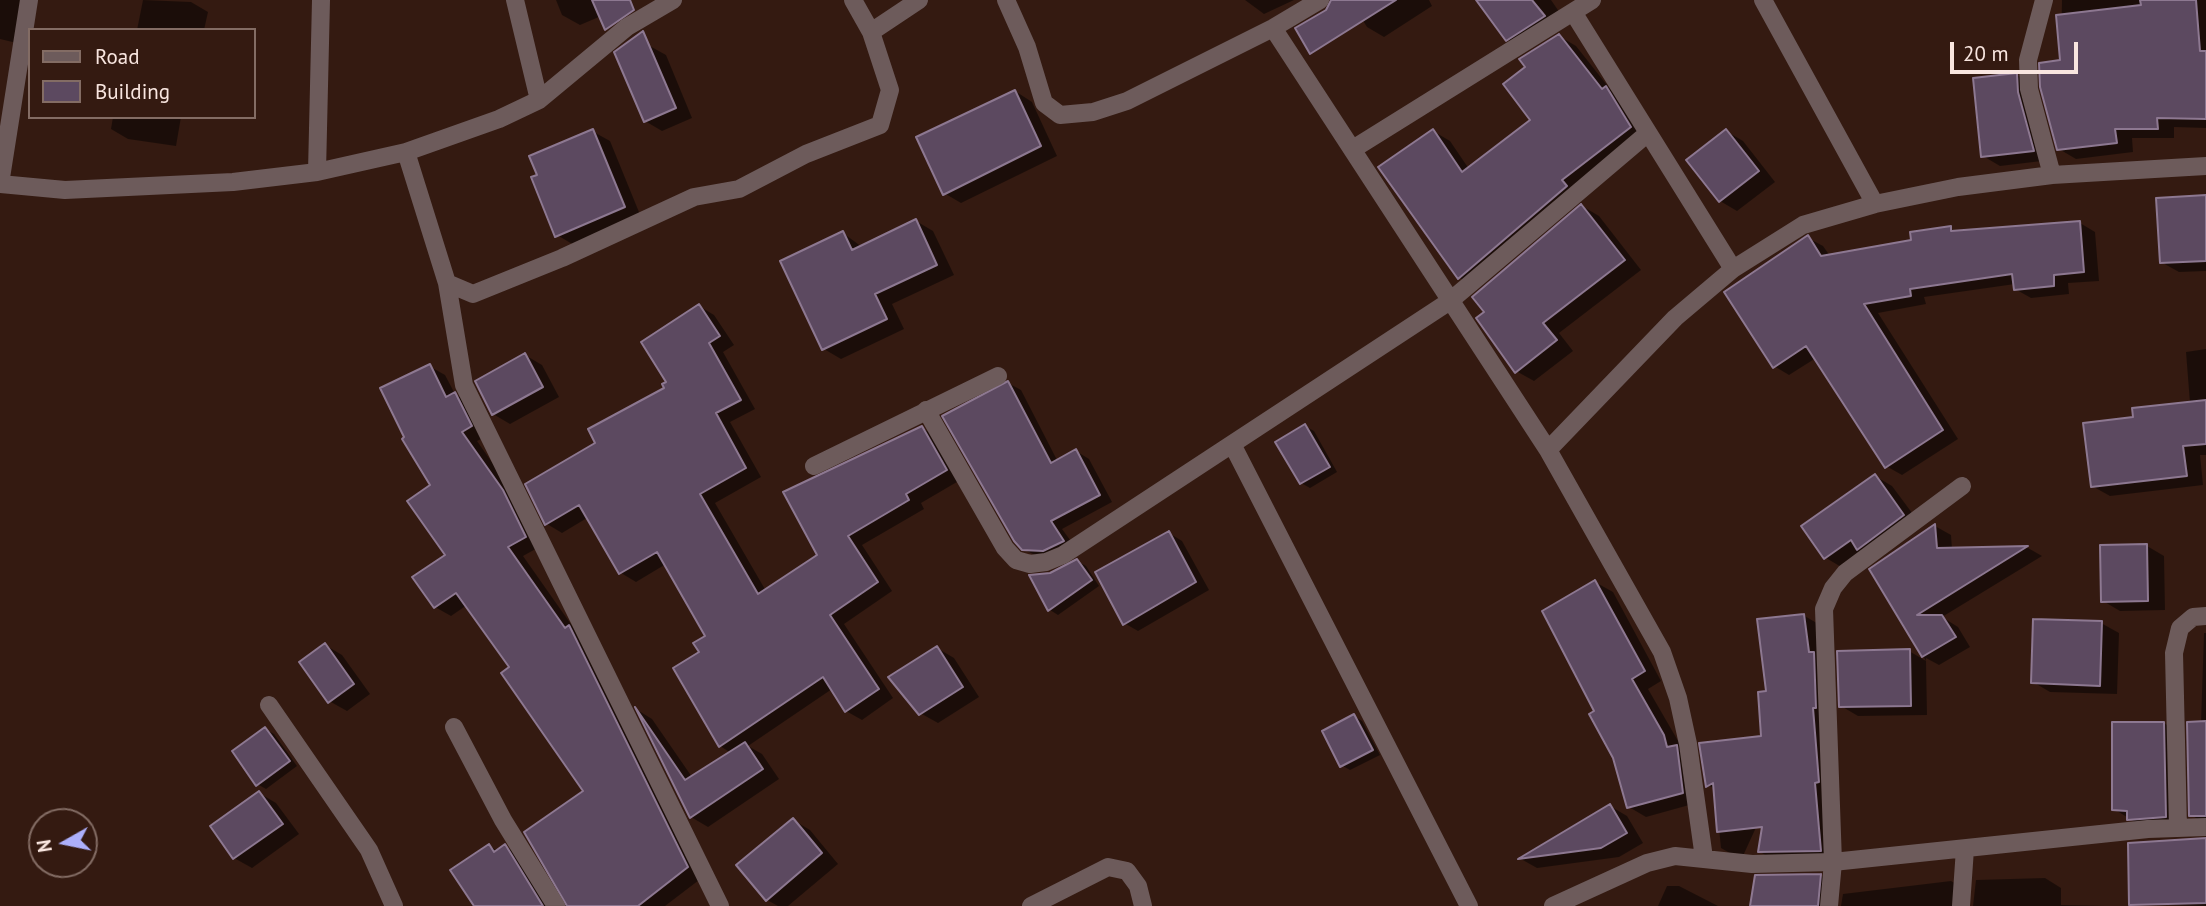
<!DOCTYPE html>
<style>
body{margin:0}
#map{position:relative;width:2206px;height:906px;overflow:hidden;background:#341a11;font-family:"PT Sans",sans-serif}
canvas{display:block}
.legend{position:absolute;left:28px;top:28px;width:228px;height:91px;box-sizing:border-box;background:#341a11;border:2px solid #836c64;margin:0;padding:9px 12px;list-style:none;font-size:21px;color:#f9e6e0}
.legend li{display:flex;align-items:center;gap:14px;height:35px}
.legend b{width:35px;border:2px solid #836c64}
.north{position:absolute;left:28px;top:808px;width:70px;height:70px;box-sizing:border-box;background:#341a11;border:2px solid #836c64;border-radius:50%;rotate:261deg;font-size:19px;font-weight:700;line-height:28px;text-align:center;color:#f9e6e0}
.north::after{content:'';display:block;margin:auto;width:24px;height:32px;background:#acaffb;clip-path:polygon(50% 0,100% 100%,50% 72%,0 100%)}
.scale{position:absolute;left:1950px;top:42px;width:128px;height:32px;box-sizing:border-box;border:4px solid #f9e6e0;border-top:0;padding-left:9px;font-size:21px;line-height:24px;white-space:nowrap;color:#f9e6e0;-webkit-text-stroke:5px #341a11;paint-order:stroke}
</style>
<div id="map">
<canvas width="2206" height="906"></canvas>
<ul class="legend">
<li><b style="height:9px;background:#6d5b5b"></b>Road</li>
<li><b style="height:19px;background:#5c4960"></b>Building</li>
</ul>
<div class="north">N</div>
<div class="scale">20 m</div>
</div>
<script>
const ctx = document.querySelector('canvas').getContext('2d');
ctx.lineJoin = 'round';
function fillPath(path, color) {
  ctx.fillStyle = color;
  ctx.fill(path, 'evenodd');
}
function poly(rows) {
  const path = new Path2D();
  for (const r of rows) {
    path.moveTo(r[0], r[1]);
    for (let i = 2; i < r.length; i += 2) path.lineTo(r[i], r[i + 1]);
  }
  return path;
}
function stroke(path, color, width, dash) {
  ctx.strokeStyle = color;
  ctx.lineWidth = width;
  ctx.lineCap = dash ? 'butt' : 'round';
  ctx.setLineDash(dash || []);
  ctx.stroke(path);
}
fillPath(poly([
 [0,0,37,0,25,45,0,39],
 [143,0,191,2,208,12,204,30,137,30],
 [556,0,617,0,620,8,580,25,562,15],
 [1245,0,1294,0,1264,14],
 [1350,0,1429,0,1432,6,1384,37,1367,27],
 [1478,0,1551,0,1560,13,1524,49,1507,39],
 [2062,0,2206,0,2206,128,2174,127,2174,138,2132,138,2133,152,2076,159,2059,149],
 [1559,36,1576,46,1648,137,1477,288,1460,278,1433,131,1450,141,1469,169,1532,120],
 [648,45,666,55,692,118,662,131,645,121],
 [2017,75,2034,85,2050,160,2000,166,1983,156],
 [1015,91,1032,102,1057,156,961,203,944,193],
 [113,117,181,117,176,146,128,139,111,129],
 [592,131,610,141,641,217,574,245,557,235],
 [1726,131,1743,141,1775,182,1737,211,1720,201],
 [2206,197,2206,271,2179,272,2161,262],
 [1582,206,1599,216,1641,270,1559,333,1573,351,1534,381,1516,371],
 [916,221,933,231,954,275,892,304,904,329,841,359,824,349,843,233,862,247],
 [2080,223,2095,232,2099,281,2068,283,2069,294,2031,298,2015,289,2015,284,1924,297,1926,304,1878,313,1958,439,1902,475,1886,466,1816,358,1789,375,1774,366,1808,238,1823,246,1830,256,1913,241,1950,228,1959,233],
 [699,306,714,315,734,345,723,352,755,409,730,422,761,477,715,503,766,591,819,556,922,428,937,437,962,479,921,503,924,509,862,545,892,591,844,624,893,698,862,720,846,711,832,689,748,746,762,754,779,779,708,827,691,817,639,711,652,719,692,777,731,753,720,746,701,652,708,636,666,564,636,582,621,573,587,518,562,533,547,524,598,444,667,389],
 [2206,349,2206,455,2200,455,2203,485,2110,496,2092,486,2135,419,2190,403,2186,352],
 [525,355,542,365,559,397,510,424,493,414],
 [429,366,445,375,455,394,471,404,487,436,477,441,519,501,541,546,523,556,575,630,703,877,665,906,568,906,586,792,511,668,467,605,451,616,435,607,447,555,432,485],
 [1008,383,1021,390,1058,462,1076,451,1089,459,1112,502,1062,529,1076,548,1037,556,1023,549],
 [1305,426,1314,431,1337,472,1310,488,1301,483],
 [1875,476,1892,486,1921,525,1843,568,1826,558,1804,527],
 [1935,526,1951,535,1952,549,2028,548,2042,556,1942,617,1958,627,1970,647,1939,665,1926,658,1926,661,1871,570],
 [1169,533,1182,541,1209,590,1138,631,1124,623],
 [2102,546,2147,546,2164,556,2165,610,2120,611,2103,601],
 [1077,561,1086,566,1099,586,1058,615,1050,610,1032,577,1051,574],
 [1595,582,1613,592,1661,681,1648,689,1681,746,1700,802,1646,817,1629,807,1615,757,1597,712],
 [1803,615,1820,625,1837,859,1776,861,1760,852,1764,810,1742,858,1735,853,1735,856,1721,848,1715,789,1708,785,1762,737,1768,693],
 [2101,623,2119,633,2117,694,2050,692,2033,682],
 [2204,633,2206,633,2206,824,2191,815,2201,723],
 [325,645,342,655,370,694,347,711,329,701],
 [937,648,954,658,979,697,938,723,920,713],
 [1909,651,1926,661,1927,715,1858,716,1841,706],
 [1354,716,1362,721,1380,755,1350,770,1341,765],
 [2164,723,2181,734,2183,826,2146,829,2114,809],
 [265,729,274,734,297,766,266,789,257,784],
 [259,793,276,803,299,834,252,868,234,858],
 [1610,806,1627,816,1643,843,1619,857,1537,868,1521,859],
 [793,820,810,830,838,864,788,906,778,906,767,900],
 [2206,840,2206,906,2131,904],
 [489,846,498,851,505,846,521,856,552,906,476,906],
 [1820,875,1836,885,1835,906,1752,906],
 [2045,878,2061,888,2061,905,2105,906,1973,906,1976,880],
 [1951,881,1967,890,1967,906,1841,906,1843,894],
 [1667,886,1679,886,1718,906,1658,906]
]), '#0007');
const building = poly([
 [592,0,630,0,634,10,605,30,592,0],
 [1331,0,1396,0,1310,54,1295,28,1326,10,1331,0],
 [1476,0,1532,0,1545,16,1506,41,1476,0],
 [2140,0,2196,0,2200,51,2206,51,2206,119,2157,118,2158,129,2115,129,2117,143,2057,150,2040,87,2039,63,2060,60,2056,15,2141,5,2140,0],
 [643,31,676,108,644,122,614,52,643,31],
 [1559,34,1602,89,1606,86,1631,127,1562,180,1567,186,1458,279,1378,167,1433,129,1462,172,1530,120,1503,84,1525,67,1519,59,1559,34],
 [2017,73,2018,92,2034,151,1981,157,1973,78,2017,73],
 [1015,90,1041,146,943,195,916,137,1015,90],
 [593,129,625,207,555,237,531,177,537,175,529,156,593,129],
 [1726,129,1759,171,1719,202,1686,160,1726,129],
 [2206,195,2206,261,2160,263,2156,198,2206,195],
 [1581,204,1625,260,1543,323,1557,340,1515,373,1476,318,1484,312,1472,297,1581,204],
 [916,219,937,265,875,294,887,319,822,350,780,261,843,231,852,250,916,219],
 [2080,221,2084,272,2054,275,2054,286,2014,290,2012,274,1910,289,1911,296,1864,304,1943,430,1885,468,1806,346,1773,368,1724,292,1808,235,1821,256,1911,240,1910,232,1951,226,1951,231,2080,221],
 [699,304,720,336,709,343,741,400,716,413,746,468,700,494,758,594,817,555,783,492,922,426,947,470,906,494,909,500,848,536,878,582,830,615,879,689,845,712,823,677,719,747,673,668,699,652,693,643,705,636,657,552,619,574,579,505,545,525,525,484,595,443,588,429,664,388,662,384,666,382,641,342,699,304],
 [525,353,543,387,492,415,475,381,525,353],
 [430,364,446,397,455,392,472,426,462,432,503,490,526,537,508,547,565,628,569,625,688,867,638,906,567,906,524,832,583,791,501,673,509,667,456,593,434,608,412,577,445,555,407,501,430,485,402,439,404,437,380,388,430,364],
 [1008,381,1051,463,1076,449,1100,495,1051,521,1064,541,1043,551,1022,550,1014,541,942,416,1008,381],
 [2206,400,2206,444,2183,446,2187,476,2091,487,2083,423,2133,417,2132,408,2206,400],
 [1305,424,1330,467,1300,484,1275,442,1305,424],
 [1875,474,1904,515,1857,550,1851,540,1824,559,1801,526,1875,474],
 [1935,524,1937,548,2028,546,1917,615,1942,615,1956,637,1922,657,1869,569,1935,524],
 [1169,531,1196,582,1123,625,1095,572,1169,531],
 [2147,544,2148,601,2101,602,2100,545,2147,544],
 [1077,559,1092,580,1048,611,1029,575,1050,573,1077,559],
 [1595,580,1645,671,1632,679,1664,735,1667,747,1677,745,1683,793,1627,808,1613,758,1589,714,1594,711,1542,611,1595,580],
 [1804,614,1809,652,1814,652,1816,708,1813,708,1819,782,1815,783,1821,851,1758,852,1762,827,1717,832,1713,783,1706,787,1699,743,1761,736,1758,692,1766,691,1757,619,1804,614],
 [2033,619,2102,621,2100,686,2031,683,2033,619],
 [325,643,354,684,328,703,299,662,325,643],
 [937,646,963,687,919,715,888,677,937,646],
 [1910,649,1911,706,1839,707,1837,651,1910,649],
 [635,707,685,780,745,742,763,769,690,818,635,707],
 [1354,714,1373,750,1340,767,1322,731,1354,714],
 [2206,721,2206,816,2189,816,2187,722,2206,721],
 [2112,722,2164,722,2166,817,2127,820,2127,811,2112,810,2112,722],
 [265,727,290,761,256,786,232,751,265,727],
 [259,791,283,824,233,859,210,826,259,791],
 [1610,804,1627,833,1601,848,1518,859,1610,804],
 [793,818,822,853,766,901,736,865,793,818],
 [2206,838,2206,903,2129,905,2128,843,2206,838],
 [489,844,494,852,505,844,543,906,474,906,450,870,489,844],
 [1821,874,1818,906,1750,906,1755,875,1821,874]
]);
fillPath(building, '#5c4960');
stroke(building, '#8d7891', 2);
stroke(poly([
 [29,0,0,184,65,190,233,182,317,172,406,152,499,119,539,100,627,27,673,0],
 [515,0,539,100],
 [853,0,871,32,919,0],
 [1006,0,1027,47,1044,103,1060,115,1093,112,1127,101,1273,28,1320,0],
 [1763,0,1875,204],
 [2044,0,2028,60,2029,89,2052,175],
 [1573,12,1733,269],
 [1273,28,1548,450,1662,652,1678,698,1688,744,1704,858],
 [1353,149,1592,0],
 [406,152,447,283,473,294,562,258,694,197,739,189,806,154,880,125,890,90,871,32],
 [317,172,321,0],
 [447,283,464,385,720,906],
 [926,410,1005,548,1016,560,1030,564,1046,562,1063,555,1450,301,1648,133],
 [1232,444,1469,906],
 [1548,450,1675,318,1733,269,1803,225,1875,204,1958,187,2052,175,2206,166],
 [814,466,998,376],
 [269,705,369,850,394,906],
 [454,727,503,820,556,906],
 [2178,828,2174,653,2180,628,2193,617,2206,616],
 [1031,906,1108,867,1127,871,1138,886,1143,906],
 [1553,906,1647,863,1675,856,1752,864,1833,862,2148,829,2206,827],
 [1829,906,1833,862,1824,609,1833,588,1845,573,1962,486],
 [1961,906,1965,849]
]), '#6d5b5b', 18);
</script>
